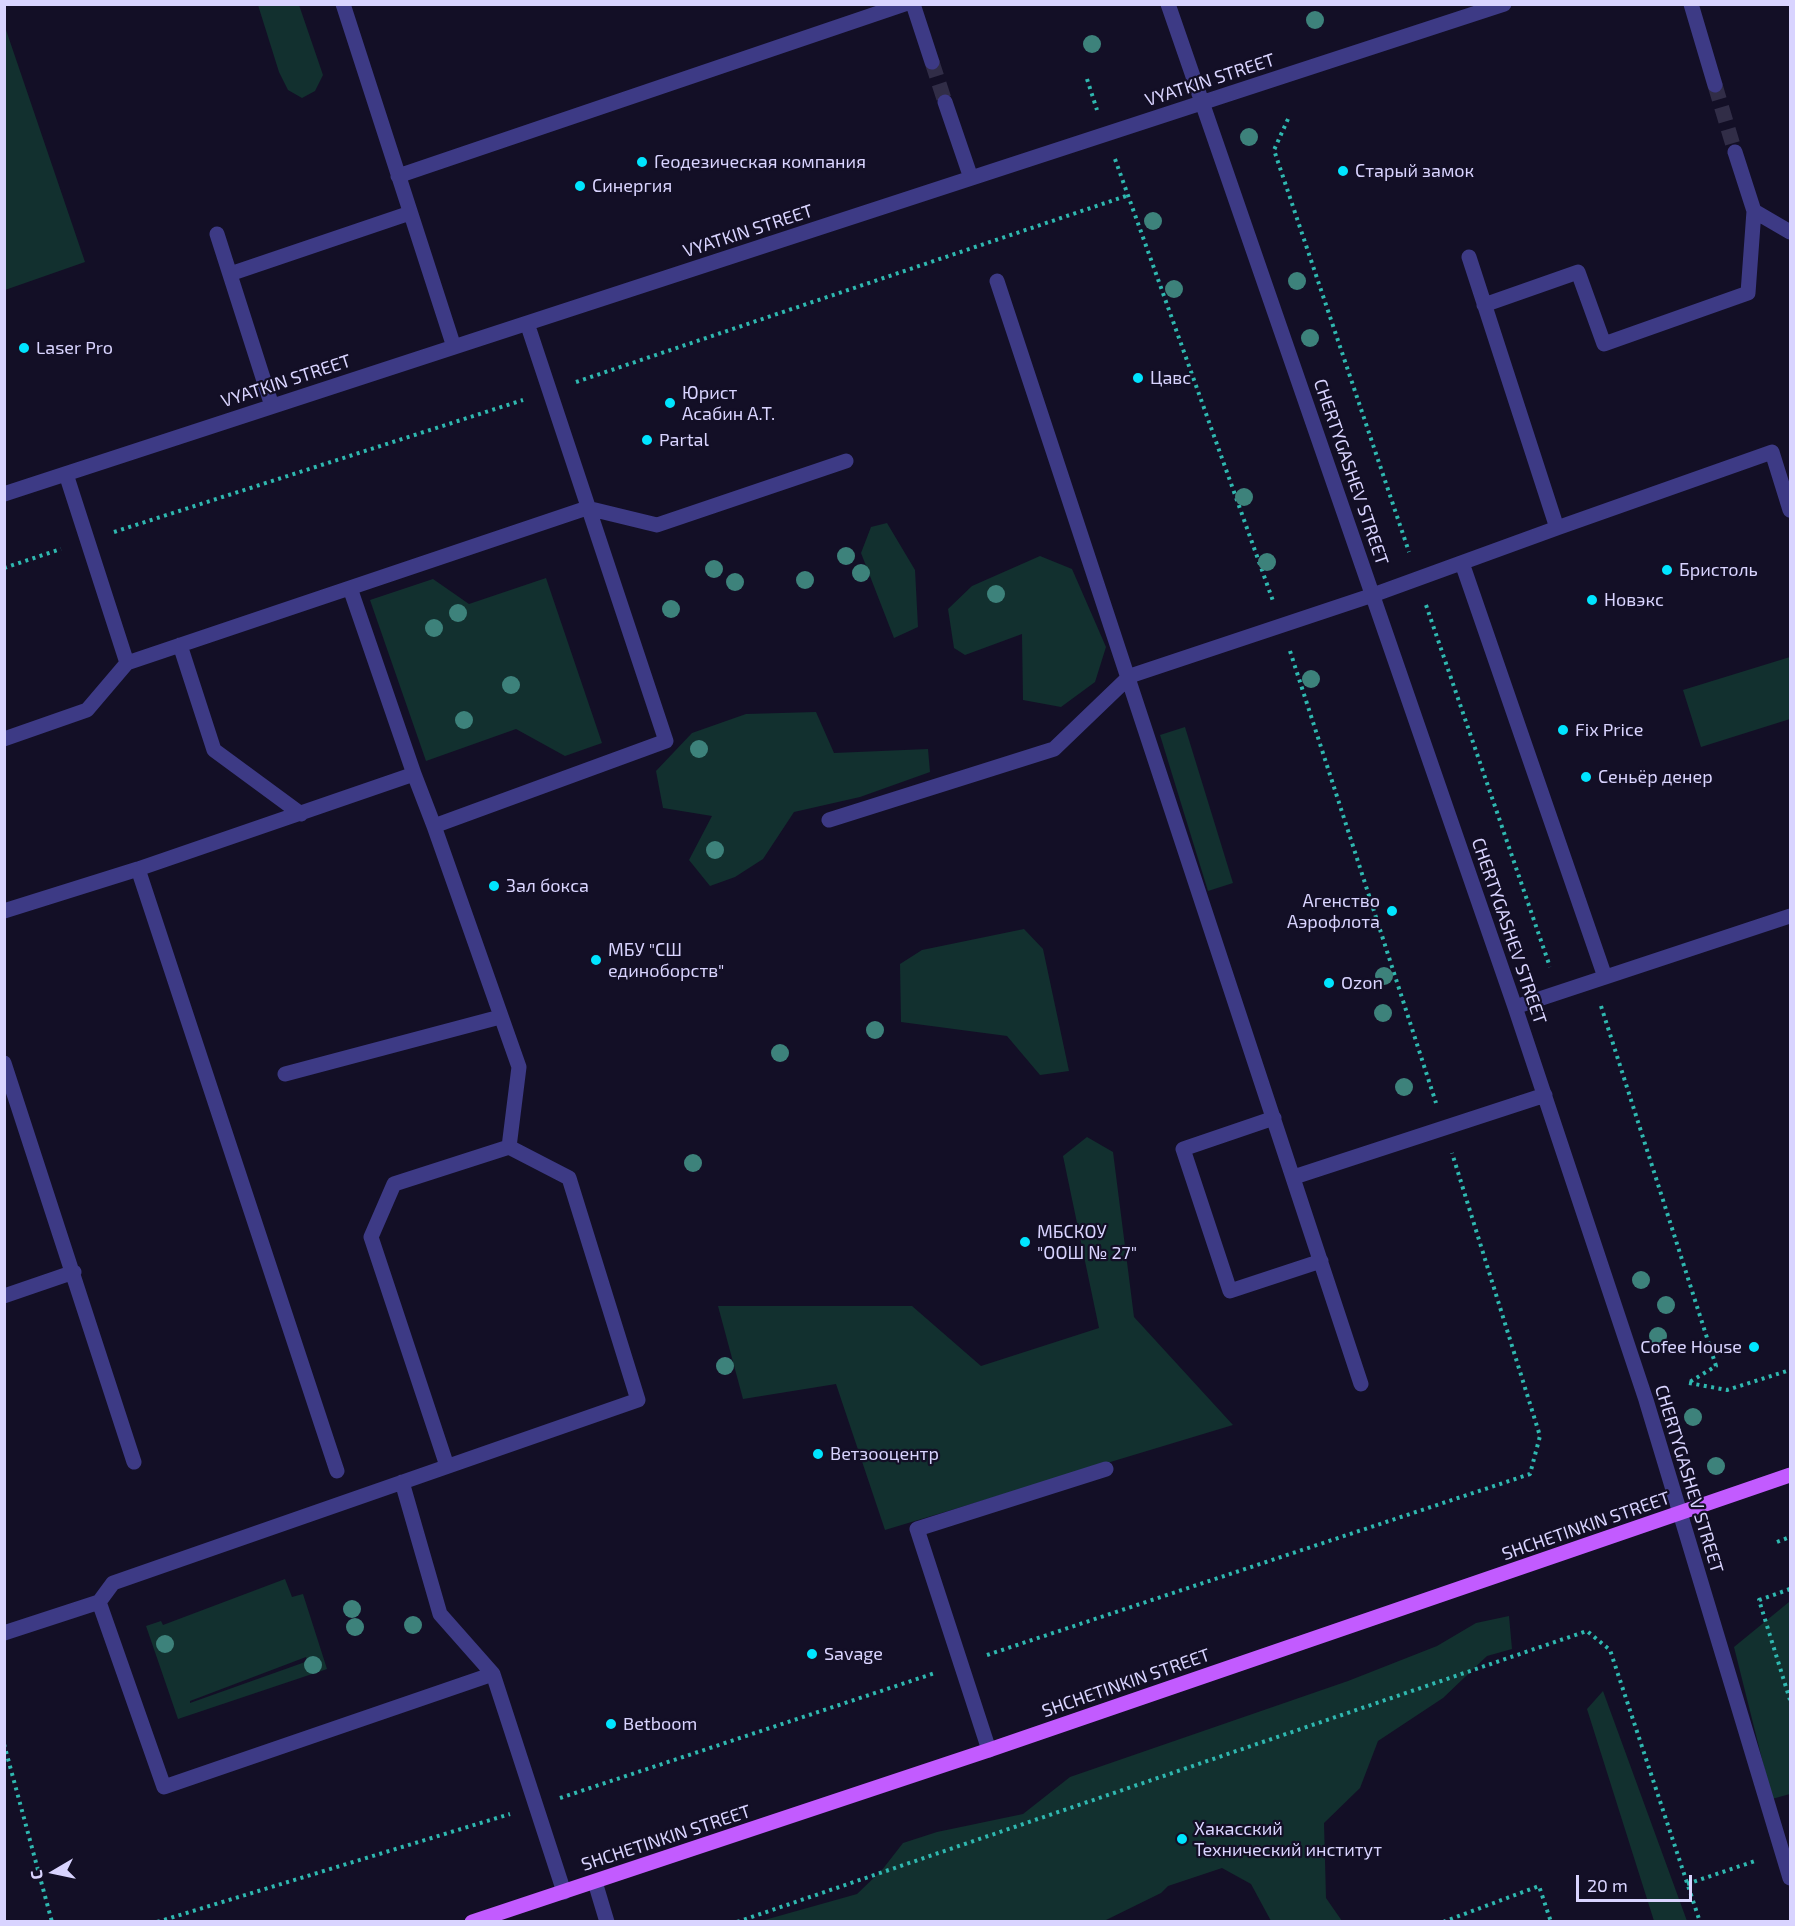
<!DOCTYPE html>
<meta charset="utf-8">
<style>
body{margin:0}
#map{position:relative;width:1795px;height:1926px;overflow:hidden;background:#130f26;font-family:"Exo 2",sans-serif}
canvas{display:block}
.frame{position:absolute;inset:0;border:6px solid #d9d4ff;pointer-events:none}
.north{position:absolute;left:24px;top:1842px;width:60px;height:60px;-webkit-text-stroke:4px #130f26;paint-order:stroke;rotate:261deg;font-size:16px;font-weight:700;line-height:24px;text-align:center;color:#d9d4ff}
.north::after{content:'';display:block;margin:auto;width:21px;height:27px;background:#d9d4ff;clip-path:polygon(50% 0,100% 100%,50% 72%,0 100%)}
.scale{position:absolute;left:1576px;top:1875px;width:116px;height:27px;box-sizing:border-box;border:3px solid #d9d4ff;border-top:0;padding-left:8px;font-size:18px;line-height:21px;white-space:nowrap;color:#d9d4ff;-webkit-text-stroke:4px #130f26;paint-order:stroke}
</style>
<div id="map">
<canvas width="1795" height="1926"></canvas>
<div class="frame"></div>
<div class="north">С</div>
<div class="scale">20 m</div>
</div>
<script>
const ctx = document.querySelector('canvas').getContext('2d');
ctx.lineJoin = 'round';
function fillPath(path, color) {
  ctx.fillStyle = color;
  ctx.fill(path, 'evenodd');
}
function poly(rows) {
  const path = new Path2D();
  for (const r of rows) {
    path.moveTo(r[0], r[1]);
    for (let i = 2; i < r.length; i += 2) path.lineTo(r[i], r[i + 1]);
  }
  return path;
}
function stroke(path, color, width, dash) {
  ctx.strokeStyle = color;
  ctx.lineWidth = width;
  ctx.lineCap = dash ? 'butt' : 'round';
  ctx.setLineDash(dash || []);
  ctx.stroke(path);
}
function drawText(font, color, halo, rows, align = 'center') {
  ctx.font = font + ' "Exo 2",sans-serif';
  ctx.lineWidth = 4.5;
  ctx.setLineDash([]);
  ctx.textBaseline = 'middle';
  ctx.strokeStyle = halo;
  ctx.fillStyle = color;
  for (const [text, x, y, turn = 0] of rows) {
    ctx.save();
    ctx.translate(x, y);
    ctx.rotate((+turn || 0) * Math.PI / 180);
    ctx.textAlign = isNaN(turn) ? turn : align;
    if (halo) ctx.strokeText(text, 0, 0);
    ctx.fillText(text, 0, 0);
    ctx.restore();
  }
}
fillPath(poly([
 [258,5,299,5,323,75,315,91,302,98,288,90,279,72],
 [4,24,85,262,5,290,4,290],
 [887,523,915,570,918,627,894,638,861,553,871,527],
 [1040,556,1072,569,1106,647,1095,682,1061,707,1023,700,1022,634,965,655,954,648,948,609,972,586],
 [546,578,602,743,565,756,516,729,426,761,370,600,433,579,469,604],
 [1790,657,1790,719,1701,747,1683,690],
 [816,712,834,753,928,749,930,772,860,797,794,812,763,859,735,877,710,886,689,860,712,816,663,808,656,771,692,733,746,714],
 [1185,727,1233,883,1208,891,1160,735],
 [1024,929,1043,949,1069,1071,1040,1075,1007,1036,901,1022,900,964,922,950],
 [1087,1137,1113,1152,1134,1317,1233,1425,885,1530,836,1384,743,1399,718,1306,912,1306,981,1366,1099,1328,1063,1156],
 [285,1579,292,1597,303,1594,327,1669,178,1719,146,1626,161,1621,163,1625],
 [306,1657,308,1661,190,1703,190,1701],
 [1790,1597,1790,1794,1772,1799,1734,1647,1789,1602],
 [1509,1616,1512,1649,1487,1656,1443,1698,1378,1741,1360,1788,1324,1823,1326,1898,1342,1921,1271,1921,1251,1884,1222,1868,1168,1886,1161,1893,1104,1921,761,1921,857,1894,882,1870,903,1843,937,1832,1023,1814,1070,1777,1348,1681,1437,1646,1476,1623],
 [1603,1691,1687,1921,1654,1921,1587,1709]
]), '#12302f');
stroke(poly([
 [932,62,945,102],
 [1715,85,1735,152]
]), '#312d47', 15, [15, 8]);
stroke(poly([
 [1087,79,1097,110],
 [1288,119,1274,150,1409,552],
 [1115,159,1273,601],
 [576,382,1129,195],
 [114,532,523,400],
 [4,568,61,549],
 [1426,605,1550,967],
 [1290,651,1436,1103],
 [1601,1006,1716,1366,1688,1383],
 [1689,1383,1727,1390,1790,1370],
 [1777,1542,1790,1537],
 [1790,1589,1759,1600,1790,1700],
 [987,1655,1530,1474,1540,1436,1452,1153],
 [4,1744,52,1922],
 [560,1798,935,1673],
 [1687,1884,1758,1860],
 [157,1922,510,1814],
 [737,1922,1587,1631,1610,1650,1700,1922],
 [1443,1922,1539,1886,1551,1922]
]), '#2fb8b0', 4, [3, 4.5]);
stroke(poly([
 [343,4,454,347],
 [913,4,932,62],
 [1168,4,1515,1007,1646,1400,1790,1878],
 [1691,4,1715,85],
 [945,102,971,178],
 [398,176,905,4],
 [1754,211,1790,232],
 [217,234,272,406],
 [230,274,410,213],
 [997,281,1361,1384],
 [1484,305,1578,272,1604,344,1748,293,1754,211,1735,152],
 [4,494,1504,4],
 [1557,528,1772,452,1790,510],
 [1462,563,1605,977],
 [350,588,414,774],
 [180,645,214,750,301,814],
 [127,663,587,508,657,525,846,461],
 [4,739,87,710,127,663,66,474],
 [829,820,1054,749,1130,676,1373,595,1557,528,1469,257],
 [434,826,519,1067,509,1147],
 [138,869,337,1471],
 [4,911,138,869,414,774,434,826,666,741,527,323],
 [1515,1007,1790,916],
 [4,1063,134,1462],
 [285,1074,500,1017],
 [1274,1118,1183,1149,1230,1291,1321,1261],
 [1294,1177,1545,1095],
 [4,1296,74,1272],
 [402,1482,440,1614,493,1674],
 [99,1602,113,1583,638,1400,569,1178,509,1147,394,1184,371,1237,447,1466],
 [4,1633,99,1602,164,1787,493,1674,564,1892],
 [989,1750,917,1529,1106,1469],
 [595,1882,607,1922]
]), '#3d3a85', 15);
stroke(poly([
 [472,1922,989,1750,1790,1475]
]), '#c25bff', 15);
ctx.fillStyle = '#3d827b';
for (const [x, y] of [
 [1315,20],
 [1092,44],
 [1249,137],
 [1153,221],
 [1297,281],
 [1174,289],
 [1310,338],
 [1244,497],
 [846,556],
 [1267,562],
 [714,569],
 [861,573],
 [805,580],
 [735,582],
 [996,594],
 [671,609],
 [458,613],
 [434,628],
 [1311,679],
 [511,685],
 [464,720],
 [699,749],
 [715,850],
 [1384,976],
 [1383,1013],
 [875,1030],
 [780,1053],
 [1404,1087],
 [693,1163],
 [1641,1280],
 [1666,1305],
 [1658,1336],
 [725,1366],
 [1693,1417],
 [1716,1466],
 [352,1609],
 [413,1625],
 [355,1627],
 [165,1644],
 [313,1665]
]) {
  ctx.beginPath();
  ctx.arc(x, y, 9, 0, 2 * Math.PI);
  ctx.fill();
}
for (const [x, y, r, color] of [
 [642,162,6,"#00e5ff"],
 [1343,171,6,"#00e5ff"],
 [580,186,6,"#00e5ff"],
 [24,348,6,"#00e5ff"],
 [1138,378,6,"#00e5ff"],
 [670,403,6,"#00e5ff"],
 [647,440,6,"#00e5ff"],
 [1667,570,6,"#00e5ff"],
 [1592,600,6,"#00e5ff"],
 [1563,730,6,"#00e5ff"],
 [1586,777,6,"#00e5ff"],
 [494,886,6,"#00e5ff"],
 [1392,911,6,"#00e5ff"],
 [596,960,6,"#00e5ff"],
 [1329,983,6,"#00e5ff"],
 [1025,1242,6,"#00e5ff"],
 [1754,1347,6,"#00e5ff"],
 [818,1454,6,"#00e5ff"],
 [812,1654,6,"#00e5ff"],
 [611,1724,6,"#00e5ff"],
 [1182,1839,6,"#00e5ff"]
]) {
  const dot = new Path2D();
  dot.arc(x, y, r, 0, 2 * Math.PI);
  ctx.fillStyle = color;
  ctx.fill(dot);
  stroke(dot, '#130f26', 2);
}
drawText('18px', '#d9d4ff', '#130f26', [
 ["VYATKIN STREET",1210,80,-18],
 ["VYATKIN STREET",748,231,-18],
 ["VYATKIN STREET",286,381,-18],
 ["CHERTYGASHEV STREET",1351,472,71],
 ["CHERTYGASHEV STREET",1509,931,71],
 ["CHERTYGASHEV STREET",1689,1479,73],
 ["SHCHETINKIN STREET",1586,1526,-19],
 ["SHCHETINKIN STREET",1126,1683,-19],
 ["SHCHETINKIN STREET",666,1838,-18]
]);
drawText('18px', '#d9d4ff', '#130f26', [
 ["Геодезическая компания",654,162],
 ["Старый замок",1355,171],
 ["Синергия",592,186],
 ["Laser Pro",36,348],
 ["Цавс",1150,378],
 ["Юрист",682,393],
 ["Асабин А.Т.",682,414],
 ["Partal",659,440],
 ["Бристоль",1679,570],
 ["Новэкс",1604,600],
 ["Fix Price",1575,730],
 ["Сеньёр денер",1598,777],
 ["Зал бокса",506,886],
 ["Агенство",1380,901,"right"],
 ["Аэрофлота",1380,922,"right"],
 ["МБУ \"СШ",608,950],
 ["единоборств\"",608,971],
 ["Ozon",1341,983],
 ["МБСКОУ",1037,1232],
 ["\"ООШ № 27\"",1037,1253],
 ["Cofee House",1742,1347,"right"],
 ["Ветзооцентр",830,1454],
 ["Savage",824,1654],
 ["Betboom",623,1724],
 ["Хакасский",1194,1829],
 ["Технический институт",1194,1850]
], 'left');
</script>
